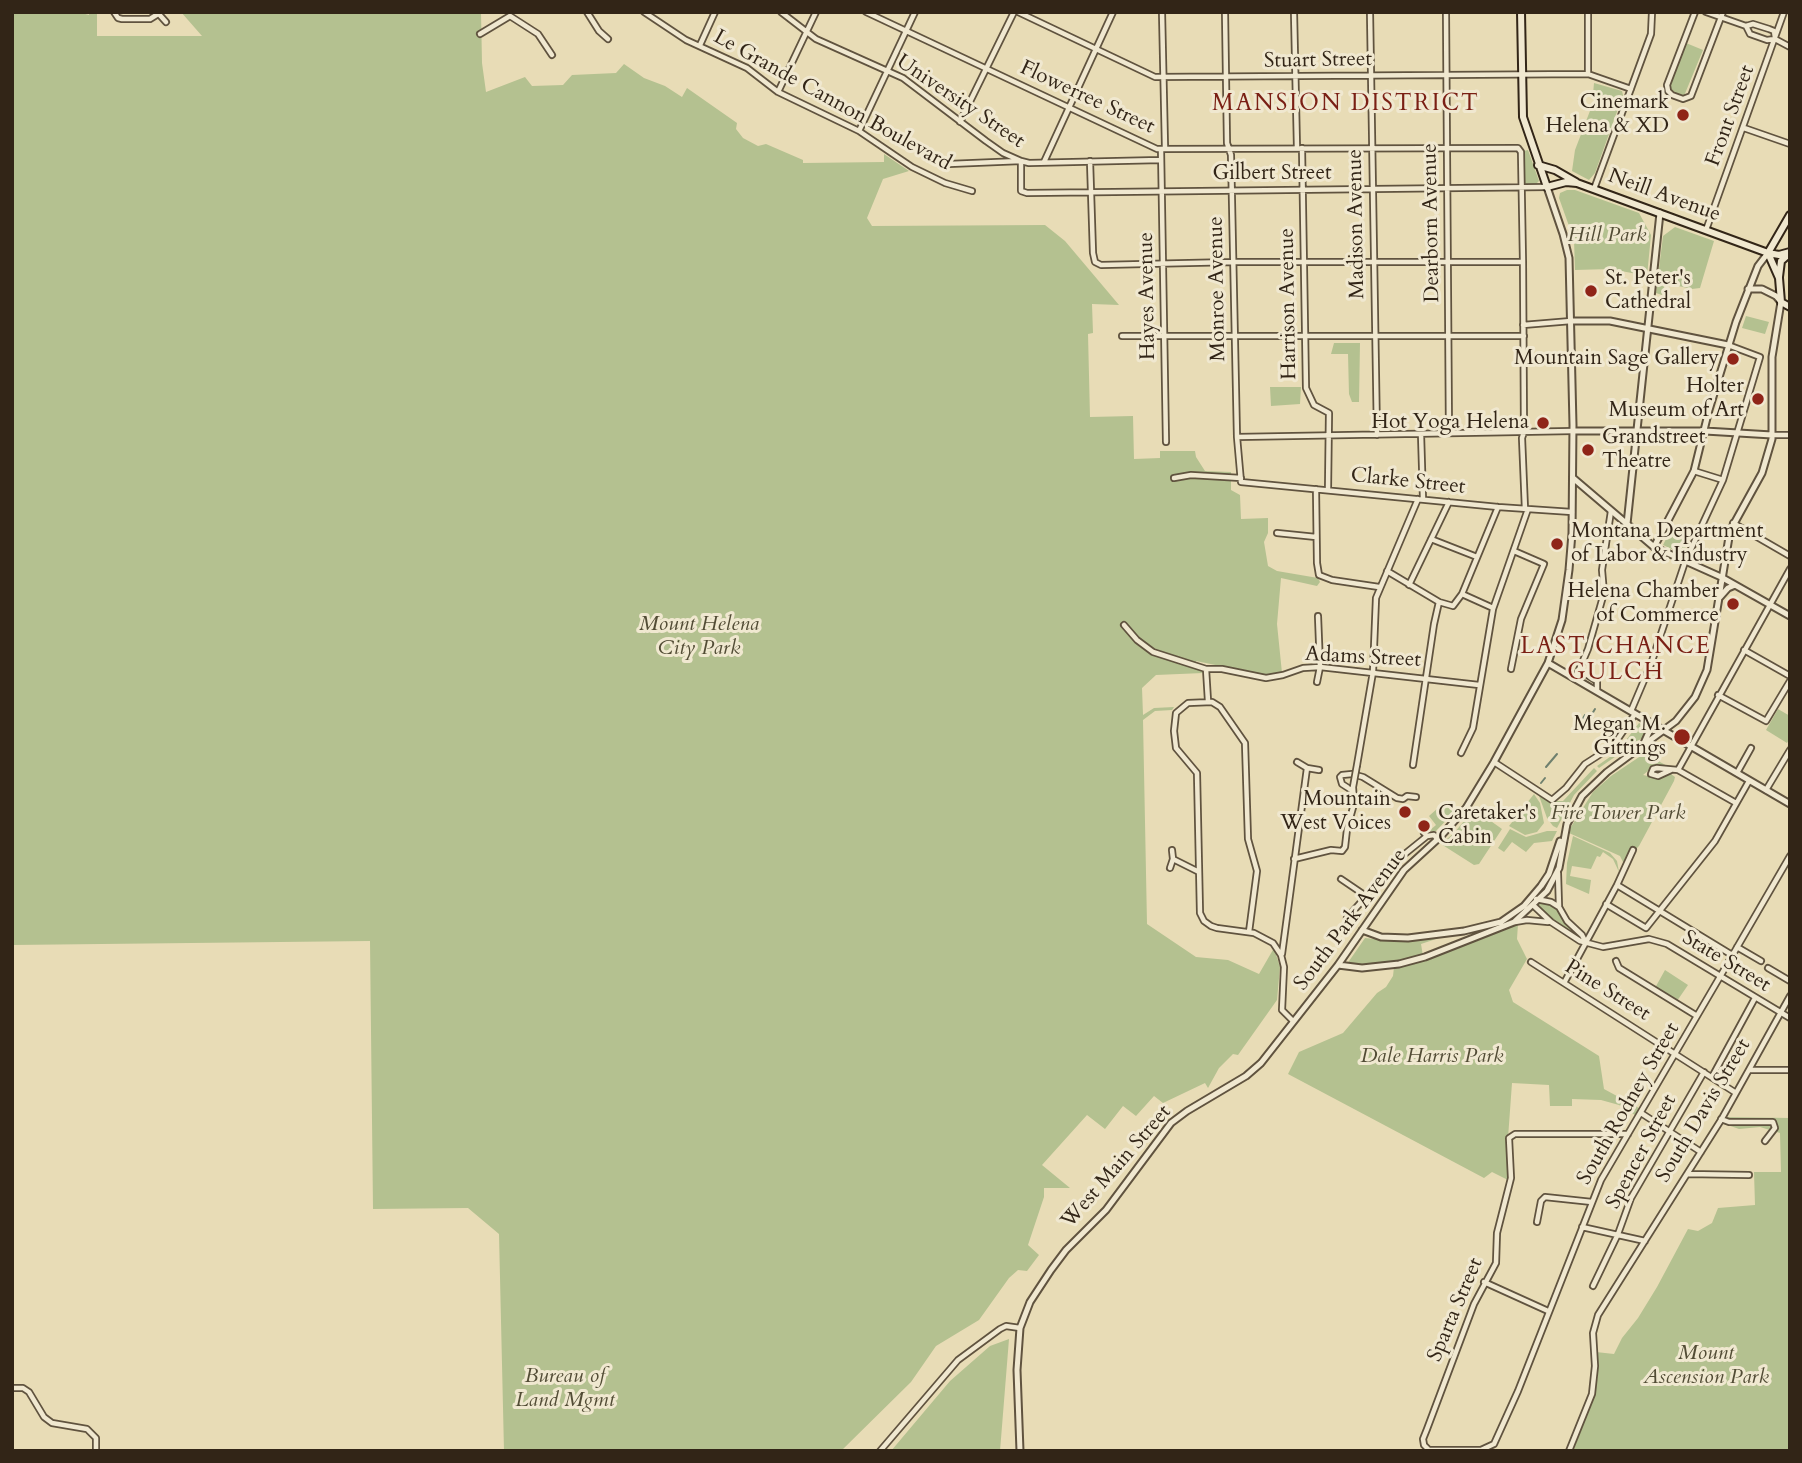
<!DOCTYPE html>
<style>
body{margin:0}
#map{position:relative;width:1802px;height:1463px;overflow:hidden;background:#e8dcb6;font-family:Cardo,serif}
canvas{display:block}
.frame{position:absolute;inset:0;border:14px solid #322517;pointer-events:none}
</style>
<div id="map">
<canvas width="1802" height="1463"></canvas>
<div class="frame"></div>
</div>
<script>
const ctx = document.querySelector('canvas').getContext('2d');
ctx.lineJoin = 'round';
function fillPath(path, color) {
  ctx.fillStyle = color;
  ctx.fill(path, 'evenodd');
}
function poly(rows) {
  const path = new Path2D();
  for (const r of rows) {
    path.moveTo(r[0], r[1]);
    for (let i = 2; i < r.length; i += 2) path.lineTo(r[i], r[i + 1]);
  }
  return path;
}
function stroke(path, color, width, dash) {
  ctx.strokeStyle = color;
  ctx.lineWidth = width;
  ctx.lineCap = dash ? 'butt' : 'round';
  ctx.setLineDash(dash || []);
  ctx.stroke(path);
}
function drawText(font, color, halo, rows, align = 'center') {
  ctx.font = font + ' Cardo,serif';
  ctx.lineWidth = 6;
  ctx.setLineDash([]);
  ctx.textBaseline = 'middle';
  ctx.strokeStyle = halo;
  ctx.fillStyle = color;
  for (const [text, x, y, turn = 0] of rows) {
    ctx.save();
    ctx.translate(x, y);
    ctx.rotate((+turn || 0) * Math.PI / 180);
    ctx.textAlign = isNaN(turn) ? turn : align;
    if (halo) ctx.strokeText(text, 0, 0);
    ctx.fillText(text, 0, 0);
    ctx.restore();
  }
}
fillPath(poly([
 [12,12,78,12,89,15,89,12,97,12,97,36,202,36,181,12,481,12,482,63,486,92,525,77,532,86,563,85,572,75,616,73,624,64,644,78,665,86,682,97,687,88,737,123,736,129,743,138,758,146,766,144,803,160,803,163,884,162,884,154,909,171,883,179,867,218,872,226,1045,225,1065,241,1119,305,1092,304,1093,333,1088,334,1090,417,1133,416,1134,459,1160,458,1160,451,1195,451,1196,457,1205,471,1231,472,1231,490,1240,495,1241,519,1268,518,1268,533,1264,542,1268,566,1277,571,1318,578,1320,582,1317,586,1281,578,1277,624,1282,673,1269,676,1196,661,1196,665,1203,673,1156,675,1142,688,1143,715,1154,708,1174,707,1172,710,1155,711,1143,720,1147,924,1196,957,1228,960,1259,974,1274,948,1280,967,1277,1000,1238,1055,1233,1054,1219,1068,1208,1088,1205,1083,1163,1103,1154,1096,1136,1116,1123,1106,1105,1129,1087,1115,1042,1165,1070,1188,1044,1188,1044,1197,1028,1245,1039,1255,1027,1271,1018,1270,1009,1278,979,1320,936,1346,911,1382,841,1451,504,1451,499,1234,468,1208,373,1209,370,941,12,945],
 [1686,43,1703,50,1684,96,1673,93,1670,86],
 [1594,83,1622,91,1623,95,1595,173,1589,180,1572,171,1575,150,1593,103,1599,103,1599,99,1593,94],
 [1528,150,1539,181,1535,185,1525,185,1524,151],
 [1567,190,1575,190,1639,213,1651,235,1647,276,1611,269,1575,270,1574,240,1559,198,1560,193],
 [1675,227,1714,241,1700,288,1692,289,1665,283,1662,295,1656,293,1663,236],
 [1746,316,1769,322,1765,334,1742,328],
 [1334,343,1360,343,1359,402,1352,402,1349,394,1348,354,1331,354],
 [1270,387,1301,387,1300,404,1271,406],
 [1670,531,1689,540,1682,554,1663,545],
 [1778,709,1790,716,1790,738,1787,743,1766,730],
 [1639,723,1645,726,1647,733,1645,736,1599,768,1597,766,1617,752],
 [1651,749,1660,762,1671,768,1655,765,1643,775,1657,778,1671,774,1675,777,1674,781,1639,846,1636,849,1632,847,1624,864,1620,856,1569,833,1569,830,1593,792,1611,776],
 [1594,768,1597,771,1574,795,1557,828,1553,826,1547,818,1538,793,1550,801,1563,801],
 [1534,794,1540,803,1544,823,1537,832,1525,835,1509,826],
 [1448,806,1456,810,1436,831,1429,831,1436,825,1429,816,1438,808],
 [1474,809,1502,829,1479,864,1474,865,1441,844,1454,833],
 [1510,829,1526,837,1547,831,1557,831,1552,841,1534,843,1526,852,1512,842,1504,852,1498,848],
 [1573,836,1610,853,1617,861,1619,872,1613,859,1603,852,1600,857,1597,856,1591,869,1572,866,1570,876,1591,880,1589,894,1566,884,1567,863],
 [1541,902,1555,907,1570,929,1581,938,1541,913,1537,906],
 [1518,924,1517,939,1527,959,1509,990,1513,1002,1599,1056,1604,1089,1639,1108,1635,1115,1619,1105,1601,1100,1572,1099,1572,1106,1550,1106,1549,1085,1512,1083,1508,1138,1508,1180,1492,1172,1484,1178,1288,1074,1299,1052,1343,1033,1377,993,1386,987,1393,976,1394,967,1427,959,1460,944],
 [1365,938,1395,941,1439,938,1421,944,1423,956,1415,958,1379,966,1352,966,1347,964],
 [1665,970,1688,985,1677,1001,1655,988],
 [1727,1117,1790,1118,1790,1451,1573,1451,1594,1397,1598,1375,1596,1352,1614,1354,1622,1338,1638,1318,1657,1287,1688,1229,1698,1231,1712,1223,1718,1208,1755,1205,1754,1172,1781,1172,1780,1133,1760,1127,1739,1129,1722,1123],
 [1009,1339,1000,1451,891,1451,950,1381,990,1346]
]), '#b4c190');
stroke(poly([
 [1589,719,1595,709],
 [1579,725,1585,715],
 [1546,767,1557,754],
 [1541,783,1545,778]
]), '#6f806e', 2);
const minor = poly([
 [114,12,118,18,122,19,150,19,158,14],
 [157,12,166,22],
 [587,12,599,31,608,39],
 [644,12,686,40,747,68,778,92,859,131,912,167,945,183,972,191],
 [781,12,816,39,903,78,986,141,1003,153,1021,161,1021,191,1027,193,1547,187],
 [866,12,1157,149,1518,148,1521,152,1523,262,1524,432,1522,438,1525,509],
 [1018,12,1155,77,1588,74,1631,89],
 [1162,12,1165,147],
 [1225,12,1227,143,1231,155,1237,437,1241,482,1498,507,1572,512],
 [1294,12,1297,148],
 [1370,12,1377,435],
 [1446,12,1449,433],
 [1588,12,1588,74],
 [1695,12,1667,85,1668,91,1672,95,1683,99,1691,96,1723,12],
 [1706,12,1746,26,1753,24,1769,29,1774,31,1775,38],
 [1746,26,1750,34,1767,40,1775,39,1790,47],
 [480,34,510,16,538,34,552,55],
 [700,45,715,12],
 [778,92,816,12],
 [960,122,1014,12],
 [1744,128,1790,144],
 [859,131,915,12],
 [1302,148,1306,388,1314,405,1329,413,1328,490],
 [1161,149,1166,442],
 [1090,161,1093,253,1095,262,1101,265,1233,262,1523,262],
 [1044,162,1113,12],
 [949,164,1021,161,1029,163,1161,160],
 [1594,189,1651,34,1652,12],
 [1706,230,1784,12],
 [1523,325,1571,321],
 [1122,336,1524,336],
 [1421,434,1423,499],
 [1772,435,1790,435],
 [1237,437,1573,431],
 [1694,471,1723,480],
 [1174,478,1191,475,1241,478],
 [1316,489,1317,563,1319,575,1332,580,1379,587],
 [1733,523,1790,556],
 [1277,533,1316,537],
 [1431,539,1477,557],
 [1387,571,1439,602,1453,606,1462,594,1498,507],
 [1409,585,1449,502],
 [1462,594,1493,608],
 [1124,625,1137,640,1153,652,1206,669,1208,701],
 [1744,650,1790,676],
 [1206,669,1222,669,1266,678,1283,675,1303,668,1320,667,1479,685],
 [1511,669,1521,619,1544,564,1514,551],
 [1581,671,1597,681,1597,691],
 [1575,679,1588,649,1604,593,1602,570,1611,511],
 [1317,682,1320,667,1318,616],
 [1718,695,1766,721,1790,681],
 [1631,711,1651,664,1685,562,1723,480,1760,357,1728,345],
 [1461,753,1473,728,1493,609,1528,509],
 [1297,762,1307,768,1319,770],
 [1494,762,1552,800,1566,788,1585,764,1613,746,1635,714],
 [1357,765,1373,672,1376,598,1418,499],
 [1413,765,1434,624,1439,602],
 [1671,770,1658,776,1651,774,1653,769,1657,768,1678,770,1736,803],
 [1678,770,1790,569],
 [1737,773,1751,748],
 [1766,790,1790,750],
 [1353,791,1342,784,1340,777,1342,775,1352,774,1363,777,1397,798,1403,799,1407,796,1416,797],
 [1424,833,1427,836,1434,835,1437,839],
 [1172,850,1173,859,1199,872],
 [1294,859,1331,850,1342,851,1345,847,1347,829,1354,804,1353,787],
 [1170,868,1173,859],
 [1558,873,1559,906],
 [1341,879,1366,896],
 [1617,885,1732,955],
 [1536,899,1551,902,1559,907,1567,921,1582,935,1585,941],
 [1606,904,1646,928,1715,841,1749,781],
 [1533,905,1551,922,1580,941,1603,947,1649,939,1667,944,1790,1018],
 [1347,918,1401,857,1427,836],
 [1515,922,1527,920,1548,922],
 [1249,932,1257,871,1248,839,1245,743,1220,707,1212,702,1188,703,1176,713,1174,731,1176,748,1197,773,1200,913,1204,921,1211,926,1217,928,1254,933,1273,943,1281,955,1284,967,1282,1010,1293,1021],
 [1737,947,1761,961],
 [1282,954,1307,768],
 [1616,961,1619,968,1697,1016],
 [1531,962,1736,1093],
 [1768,968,1790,981],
 [1564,983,1617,885,1633,850],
 [1749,1070,1790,1070],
 [1712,1077,1755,998],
 [1641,1113,1701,1152],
 [1721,1119,1729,1122,1773,1122,1775,1128,1765,1141],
 [1628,1134,1515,1134,1509,1138,1511,1178,1497,1233,1496,1263,1474,1304,1427,1429,1423,1439,1424,1445,1429,1450,1481,1450,1494,1444,1518,1391,1601,1180,1721,975,1790,856],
 [1687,1174,1749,1175],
 [1537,1222,1541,1201,1545,1197,1592,1202],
 [1582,1227,1645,1241],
 [1484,1282,1548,1311],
 [1593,1286,1618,1234,1631,1198,1704,1072],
 [12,1388,23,1388,29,1392,44,1417,52,1423,87,1429,96,1438,96,1451],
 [880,1451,958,1360,1000,1329,1006,1326,1020,1328],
 [1569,1451,1592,1394,1595,1366,1593,1333,1598,1315,1721,1120,1790,996]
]);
const tertiary = poly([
 [1571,321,1610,321,1728,345],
 [1573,431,1705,431,1772,435],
 [1573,478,1654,547,1721,577,1790,616],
 [1627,524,1660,213],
 [1654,547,1694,471,1709,410,1736,322,1758,266,1768,253],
 [1720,597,1728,588,1735,585],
 [1548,663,1790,804],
 [1644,743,1649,732,1646,720],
 [1362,930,1381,937,1408,938,1464,931,1501,922,1524,906,1541,886,1549,874,1560,841],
 [1338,965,1362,968,1399,964,1425,957,1514,922,1547,891,1559,868,1567,824,1582,796,1607,772,1676,721,1695,697,1707,670,1730,531,1762,473,1772,439,1772,357,1781,302,1776,296,1762,289,1748,289],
 [1020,1451,1017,1370,1020,1328,1030,1302,1051,1270,1066,1250,1106,1210,1171,1123,1187,1111,1246,1076,1261,1063,1338,965,1404,870,1440,837,1466,808,1494,762,1548,663,1562,620,1569,570,1572,533,1573,425,1569,258,1563,234,1547,187]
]);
const secondary = poly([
 [1521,12,1523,117,1547,187,1566,182,1577,183,1768,253,1779,255,1790,252],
 [1538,165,1555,170,1576,182],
 [1768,253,1779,278,1781,302,1790,307],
 [1768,253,1790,215],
 [1779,277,1781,261,1790,253]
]);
stroke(minor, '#60533f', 8);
stroke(tertiary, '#60533f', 9);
stroke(secondary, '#322517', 10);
stroke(minor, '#f0e8d0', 4.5);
stroke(tertiary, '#f0e8d0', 5);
stroke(secondary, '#f0e8d0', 6);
const minorBridge = poly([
 [1353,787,1357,765]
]);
stroke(minorBridge, '#60533f', 8, []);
stroke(minorBridge, '#f0e8d0', 4.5);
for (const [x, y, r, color] of [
 [1683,115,7,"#8f2418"],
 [1591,291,7,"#8f2418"],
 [1733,359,7,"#8f2418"],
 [1758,399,7,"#8f2418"],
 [1543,423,7,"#8f2418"],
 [1588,450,7,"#8f2418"],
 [1557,544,7,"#8f2418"],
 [1733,604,7,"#8f2418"],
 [1682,737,9,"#8f2418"],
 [1405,812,7,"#8f2418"],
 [1424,826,7,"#8f2418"]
]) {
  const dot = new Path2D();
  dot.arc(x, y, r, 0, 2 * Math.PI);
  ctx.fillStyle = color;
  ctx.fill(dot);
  stroke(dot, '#f0e8d0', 2.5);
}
drawText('21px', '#322517', '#f0e8d0', [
 ["Stuart Street",1318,61,-1],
 ["Flowerree Street",1087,98,25],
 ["Le Grande Cannon Boulevard",832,101,29],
 ["University Street",960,102,34],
 ["Front Street",1731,116,-70],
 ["Gilbert Street",1272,174],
 ["Neill Avenue",1664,196,20],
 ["Dearborn Avenue",1432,223,-91],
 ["Madison Avenue",1357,224,-91],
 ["Monroe Avenue",1218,289,-91],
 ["Hayes Avenue",1148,296,-91],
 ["Harrison Avenue",1289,304,-91],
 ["Clarke Street",1408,482,6],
 ["Adams Street",1363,658,3],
 ["South Park Avenue",1351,920,-53],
 ["State Street",1726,962,31],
 ["Pine Street",1607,991,32],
 ["South Rodney Street",1629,1104,-60],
 ["South Davis Street",1704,1111,-59],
 ["Spencer Street",1642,1152,-62],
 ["West Main Street",1117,1167,-49],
 ["Sparta Street",1456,1310,-67]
]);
drawText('21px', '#322517', '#f0e8d0', [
 ["Cinemark",1669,103],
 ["Helena & XD",1669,127],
 ["St. Peter's",1605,279,"left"],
 ["Cathedral",1605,303,"left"],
 ["Mountain Sage Gallery",1719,359],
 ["Holter",1744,387],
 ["Museum of Art",1744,411],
 ["Hot Yoga Helena",1529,423],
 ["Grandstreet",1602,438,"left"],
 ["Theatre",1602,462,"left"],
 ["Montana Department",1571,532,"left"],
 ["of Labor & Industry",1571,556,"left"],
 ["Helena Chamber",1719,592],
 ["of Commerce",1719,616],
 ["Megan M.",1666,725],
 ["Gittings",1666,749],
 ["Mountain",1391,800],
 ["West Voices",1391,824],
 ["Caretaker's",1438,814,"left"],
 ["Cabin",1438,838,"left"]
], 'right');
drawText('italic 21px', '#524c35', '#f0e8d0', [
 ["Hill Park",1607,236],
 ["Mount Helena",699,625],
 ["City Park",699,649],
 ["Fire Tower Park",1618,814],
 ["Dale Harris Park",1432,1057],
 ["Mount",1706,1354],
 ["Ascension Park",1706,1378],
 ["Bureau of",565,1377],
 ["Land Mgmt",565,1401]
]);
ctx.letterSpacing = '2px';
drawText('23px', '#7a1f14', '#f0e8d0', [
 ["MANSION DISTRICT",1346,105],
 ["LAST CHANCE",1616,648],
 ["GULCH",1616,674]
]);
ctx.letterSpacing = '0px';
</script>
